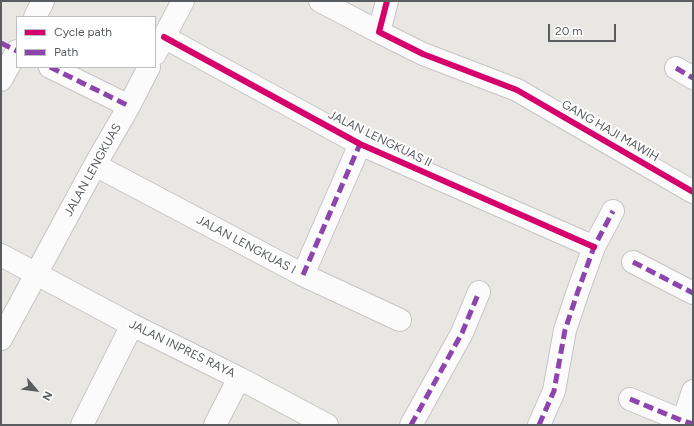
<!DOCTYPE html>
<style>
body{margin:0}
#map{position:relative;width:694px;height:426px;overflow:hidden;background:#e8e7e3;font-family:Figtree,sans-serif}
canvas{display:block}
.frame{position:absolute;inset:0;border:2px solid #595d60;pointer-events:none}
.legend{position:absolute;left:16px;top:16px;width:140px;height:52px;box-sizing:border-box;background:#fff;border:1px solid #bdbebf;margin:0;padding:5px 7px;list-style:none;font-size:12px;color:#595d60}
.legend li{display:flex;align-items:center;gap:8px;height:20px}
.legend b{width:20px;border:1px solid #bdbebf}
.north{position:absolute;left:16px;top:370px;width:40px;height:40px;-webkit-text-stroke:3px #fff;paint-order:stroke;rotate:118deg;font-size:11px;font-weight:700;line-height:16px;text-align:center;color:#595d60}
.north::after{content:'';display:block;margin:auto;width:14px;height:18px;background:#595d60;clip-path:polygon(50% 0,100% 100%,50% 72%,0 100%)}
.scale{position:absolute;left:548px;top:24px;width:68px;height:18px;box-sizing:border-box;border:2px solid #595d60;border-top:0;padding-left:5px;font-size:12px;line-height:14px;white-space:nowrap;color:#595d60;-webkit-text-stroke:3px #fff;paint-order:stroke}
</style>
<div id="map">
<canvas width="694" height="426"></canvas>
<div class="frame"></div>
<ul class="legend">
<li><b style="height:5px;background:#d6006c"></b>Cycle path</li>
<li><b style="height:5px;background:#8e44ad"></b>Path</li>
</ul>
<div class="north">N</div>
<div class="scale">20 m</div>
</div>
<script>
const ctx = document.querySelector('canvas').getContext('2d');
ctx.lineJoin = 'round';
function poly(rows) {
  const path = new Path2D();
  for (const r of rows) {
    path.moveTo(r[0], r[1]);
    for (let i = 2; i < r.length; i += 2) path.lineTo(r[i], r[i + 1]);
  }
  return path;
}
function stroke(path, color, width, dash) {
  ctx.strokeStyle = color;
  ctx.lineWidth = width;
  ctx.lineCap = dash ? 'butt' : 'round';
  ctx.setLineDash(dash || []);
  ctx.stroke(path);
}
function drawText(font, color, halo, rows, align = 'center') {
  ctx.font = font + ' Figtree,sans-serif';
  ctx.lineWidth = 4;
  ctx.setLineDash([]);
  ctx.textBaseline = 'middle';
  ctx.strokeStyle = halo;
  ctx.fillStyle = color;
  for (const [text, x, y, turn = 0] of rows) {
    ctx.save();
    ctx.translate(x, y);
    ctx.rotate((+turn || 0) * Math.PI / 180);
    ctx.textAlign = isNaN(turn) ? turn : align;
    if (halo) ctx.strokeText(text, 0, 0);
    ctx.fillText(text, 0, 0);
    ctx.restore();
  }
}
const minor = poly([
 [320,1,379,32],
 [387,1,379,32,423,54,517,90,693,192],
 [35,17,43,1],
 [164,37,360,144,594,247],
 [155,54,183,1],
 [50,67,129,106],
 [676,68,693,78],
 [1,80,17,51],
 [95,165,303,275,400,320],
 [1,255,132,325,239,378,327,425],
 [633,262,693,293],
 [303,275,360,144],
 [1,339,95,165,129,106,149,67],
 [630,399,683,421,693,424],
 [82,425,132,325],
 [215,425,239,378],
 [411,425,462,333,479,292],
 [539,425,554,391,565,330,578,291,594,247,613,211],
 [682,425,693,391]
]);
stroke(minor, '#c5c5c5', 24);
stroke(minor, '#fcfbfb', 22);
stroke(poly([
 [1,43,17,51],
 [50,67,129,106],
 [676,68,693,78],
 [633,262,693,293],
 [303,275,360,144,363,145],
 [630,399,683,421,693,424],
 [411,425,462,333,479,292],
 [539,425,554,391,565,330,578,291,594,247,613,211]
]), '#8e44ad', 5, [10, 5]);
stroke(poly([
 [387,1,379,32,423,54,517,90,693,192],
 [164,37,360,144,594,247]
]), '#d6006c', 6);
drawText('12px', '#595d60', '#fff', [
 ["GANG HAJI MAWIH",610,131,30],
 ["JALAN LENGKUAS II",380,139,26],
 ["JALAN LENGKUAS",93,170,-61],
 ["JALAN LENGKUAS I",246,245,28],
 ["JALAN INPRES RAYA",182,349,26]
]);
</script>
